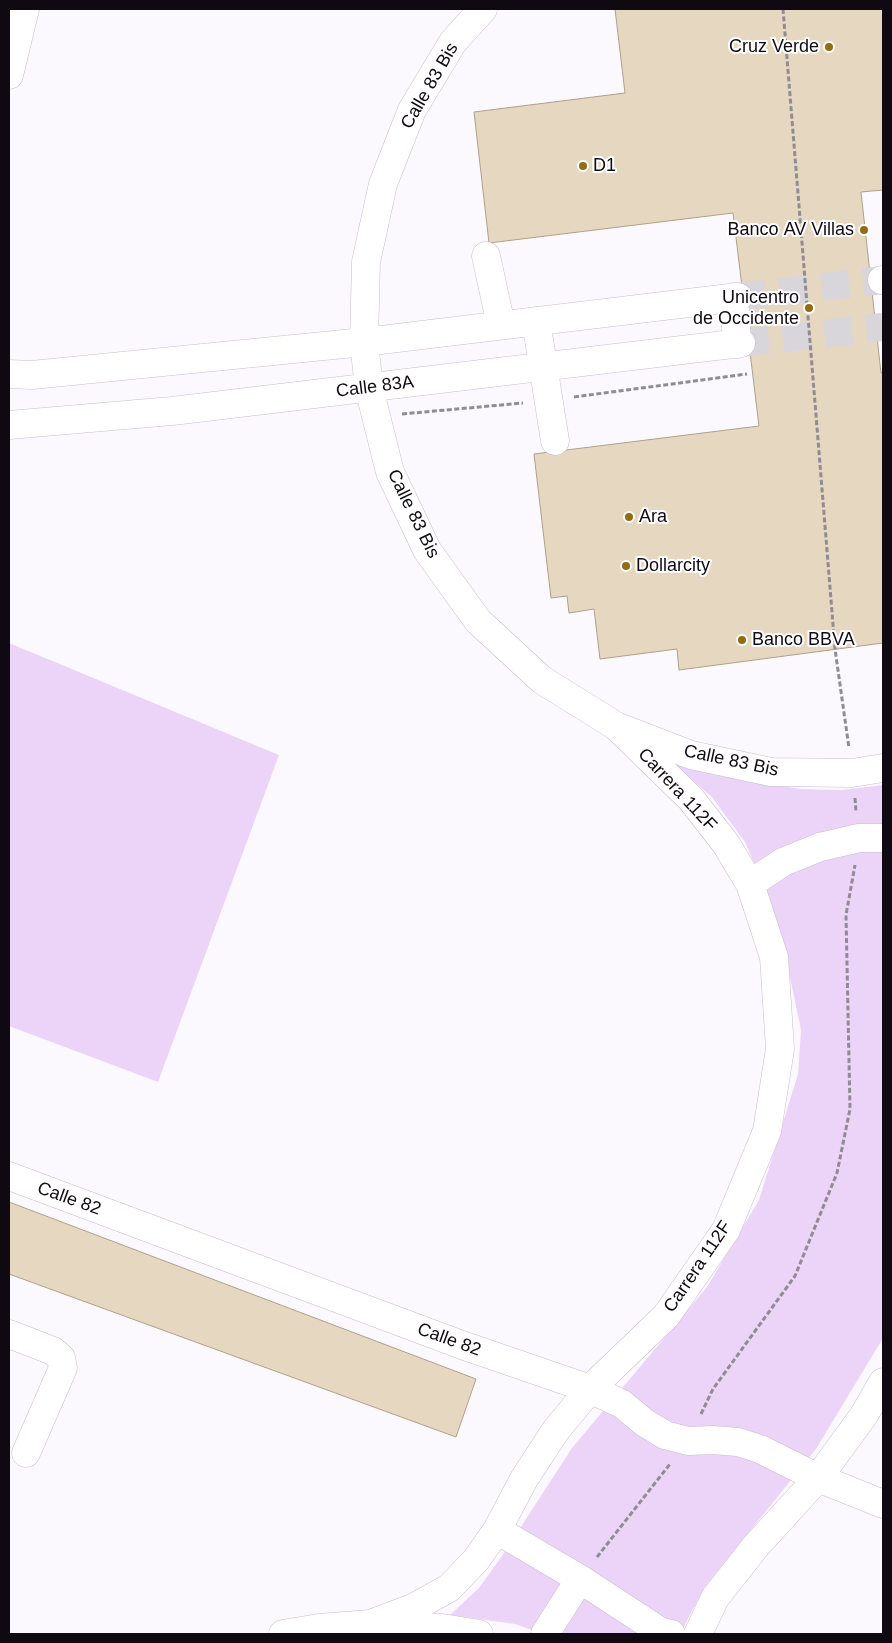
<!DOCTYPE html>
<style>
body{margin:0}
#map{position:relative;width:892px;height:1643px;overflow:hidden;background:#fcf9fe;font-family:Helvetica,sans-serif}
canvas{display:block}
.frame{position:absolute;inset:0;border:10px solid #0f0a12;pointer-events:none}
</style>
<div id="map">
<canvas width="892" height="1643"></canvas>
<div class="frame"></div>
</div>
<script>
const ctx = document.querySelector('canvas').getContext('2d');
ctx.lineJoin = 'round';
function fillPath(path, color) {
  ctx.fillStyle = color;
  ctx.fill(path, 'evenodd');
}
function poly(rows) {
  const path = new Path2D();
  for (const r of rows) {
    path.moveTo(r[0], r[1]);
    for (let i = 2; i < r.length; i += 2) path.lineTo(r[i], r[i + 1]);
  }
  return path;
}
function stroke(path, color, width, dash) {
  ctx.strokeStyle = color;
  ctx.lineWidth = width;
  ctx.lineCap = dash ? 'butt' : 'round';
  ctx.setLineDash(dash || []);
  ctx.stroke(path);
}
function drawText(font, color, halo, rows, align = 'center') {
  ctx.font = font + ' Helvetica,sans-serif';
  ctx.lineWidth = 4;
  ctx.setLineDash([]);
  ctx.textBaseline = 'middle';
  ctx.strokeStyle = halo;
  ctx.fillStyle = color;
  for (const [text, x, y, turn = 0] of rows) {
    ctx.save();
    ctx.translate(x, y);
    ctx.rotate((+turn || 0) * Math.PI / 180);
    ctx.textAlign = isNaN(turn) ? turn : align;
    if (halo) ctx.strokeText(text, 0, 0);
    ctx.fillText(text, 0, 0);
    ctx.restore();
  }
}
fillPath(poly([
 [9,643,279,755,158,1082,9,1026],
 [668,759,736,778,800,789,842,790,883,785,883,1338,816,1449,704,1588,680,1634,543,1634,515,1624,450,1615,479,1588,502,1556,572,1448,707,1287,759,1200,798,1074,801,1030,787,963,768,896,745,842,712,797]
]), '#ebd4f8');
const building = poly([
 [615,9,883,9,883,190,861,192,881,373,883,373,883,643,679,670,677,649,600,659,594,609,569,613,567,596,551,598,534,454,759,426,733,213,489,243,474,112,625,93,615,9],
 [9,1202,476,1379,456,1437,9,1274,9,1202]
]);
fillPath(building, '#e6d8c0');
stroke(building, '#aea08a', 1);
stroke(poly([
 [738,297,882,280],
 [741,343,883,327]
]), '#d8d5db', 28, [28, 14]);
const minor = poly([
 [483,9,453,42,412,110,383,184,366,262,364,342,369,388,390,472,427,550,478,621,542,680,616,726,691,755,771,772,852,773,883,768],
 [9,75,25,9],
 [486,256,501,325],
 [882,280,883,280],
 [734,297,737,344],
 [536,321,555,441],
 [9,374,32,375,364,342,738,297],
 [9,425,172,411,741,343],
 [750,884,783,862,820,847,859,838,883,838],
 [9,1176,462,1345,590,1389,622,1404,645,1423,665,1435,688,1441,712,1440,738,1442,760,1449,818,1478,883,1504],
 [9,1334,53,1351,61,1358,63,1368,26,1453],
 [497,1530,580,1579,661,1632,671,1634],
 [381,1624,442,1628,479,1634],
 [283,1634,319,1628,370,1624,415,1607,449,1588,476,1560,497,1530,524,1479,556,1430,590,1389,666,1316,726,1230,767,1131,780,1049,774,957,750,884,726,844,691,799,616,726],
 [545,1634,580,1579],
 [698,1634,715,1598,755,1547,818,1478,864,1415,883,1382]
]);
stroke(minor, '#cabbd2', 29);
stroke(poly([
 [783,9,835,649,849,748],
 [574,397,747,374],
 [402,414,523,403],
 [855,798,856,812],
 [701,1414,713,1389,795,1276,837,1173,850,1109,846,915,855,865],
 [597,1557,670,1464]
]), '#908c93', 3, [5, 2.5]);
stroke(minor, '#fff', 28);
for (const [x, y, r, color] of [
 [829,47,5,"#946b15"],
 [583,166,5,"#946b15"],
 [864,230,5,"#946b15"],
 [809,308,5,"#946b15"],
 [629,517,5,"#946b15"],
 [626,566,5,"#946b15"],
 [742,640,5,"#946b15"]
]) {
  const dot = new Path2D();
  dot.arc(x, y, r, 0, 2 * Math.PI);
  ctx.fillStyle = color;
  ctx.fill(dot);
  stroke(dot, '#fff', 2);
}
drawText('18px', '#0f0a12', '#fff', [
 ["Cruz Verde",819,47,"right"],
 ["D1",593,166],
 ["Banco AV Villas",854,230,"right"],
 ["Unicentro",799,298,"right"],
 ["de Occidente",799,319,"right"],
 ["Ara",639,517],
 ["Dollarcity",636,566],
 ["Banco BBVA",752,640]
], 'left');
drawText('18px', '#0f0a12', '#fff', [
 ["Calle 83 Bis",430,86,-60],
 ["Calle 83A",375,387,-7],
 ["Calle 83 Bis",413,514,64],
 ["Calle 83 Bis",731,761,12],
 ["Carrera 112F",677,790,47],
 ["Calle 82",69,1199,20],
 ["Carrera 112F",698,1267,-56],
 ["Calle 82",449,1340,20]
]);
</script>
